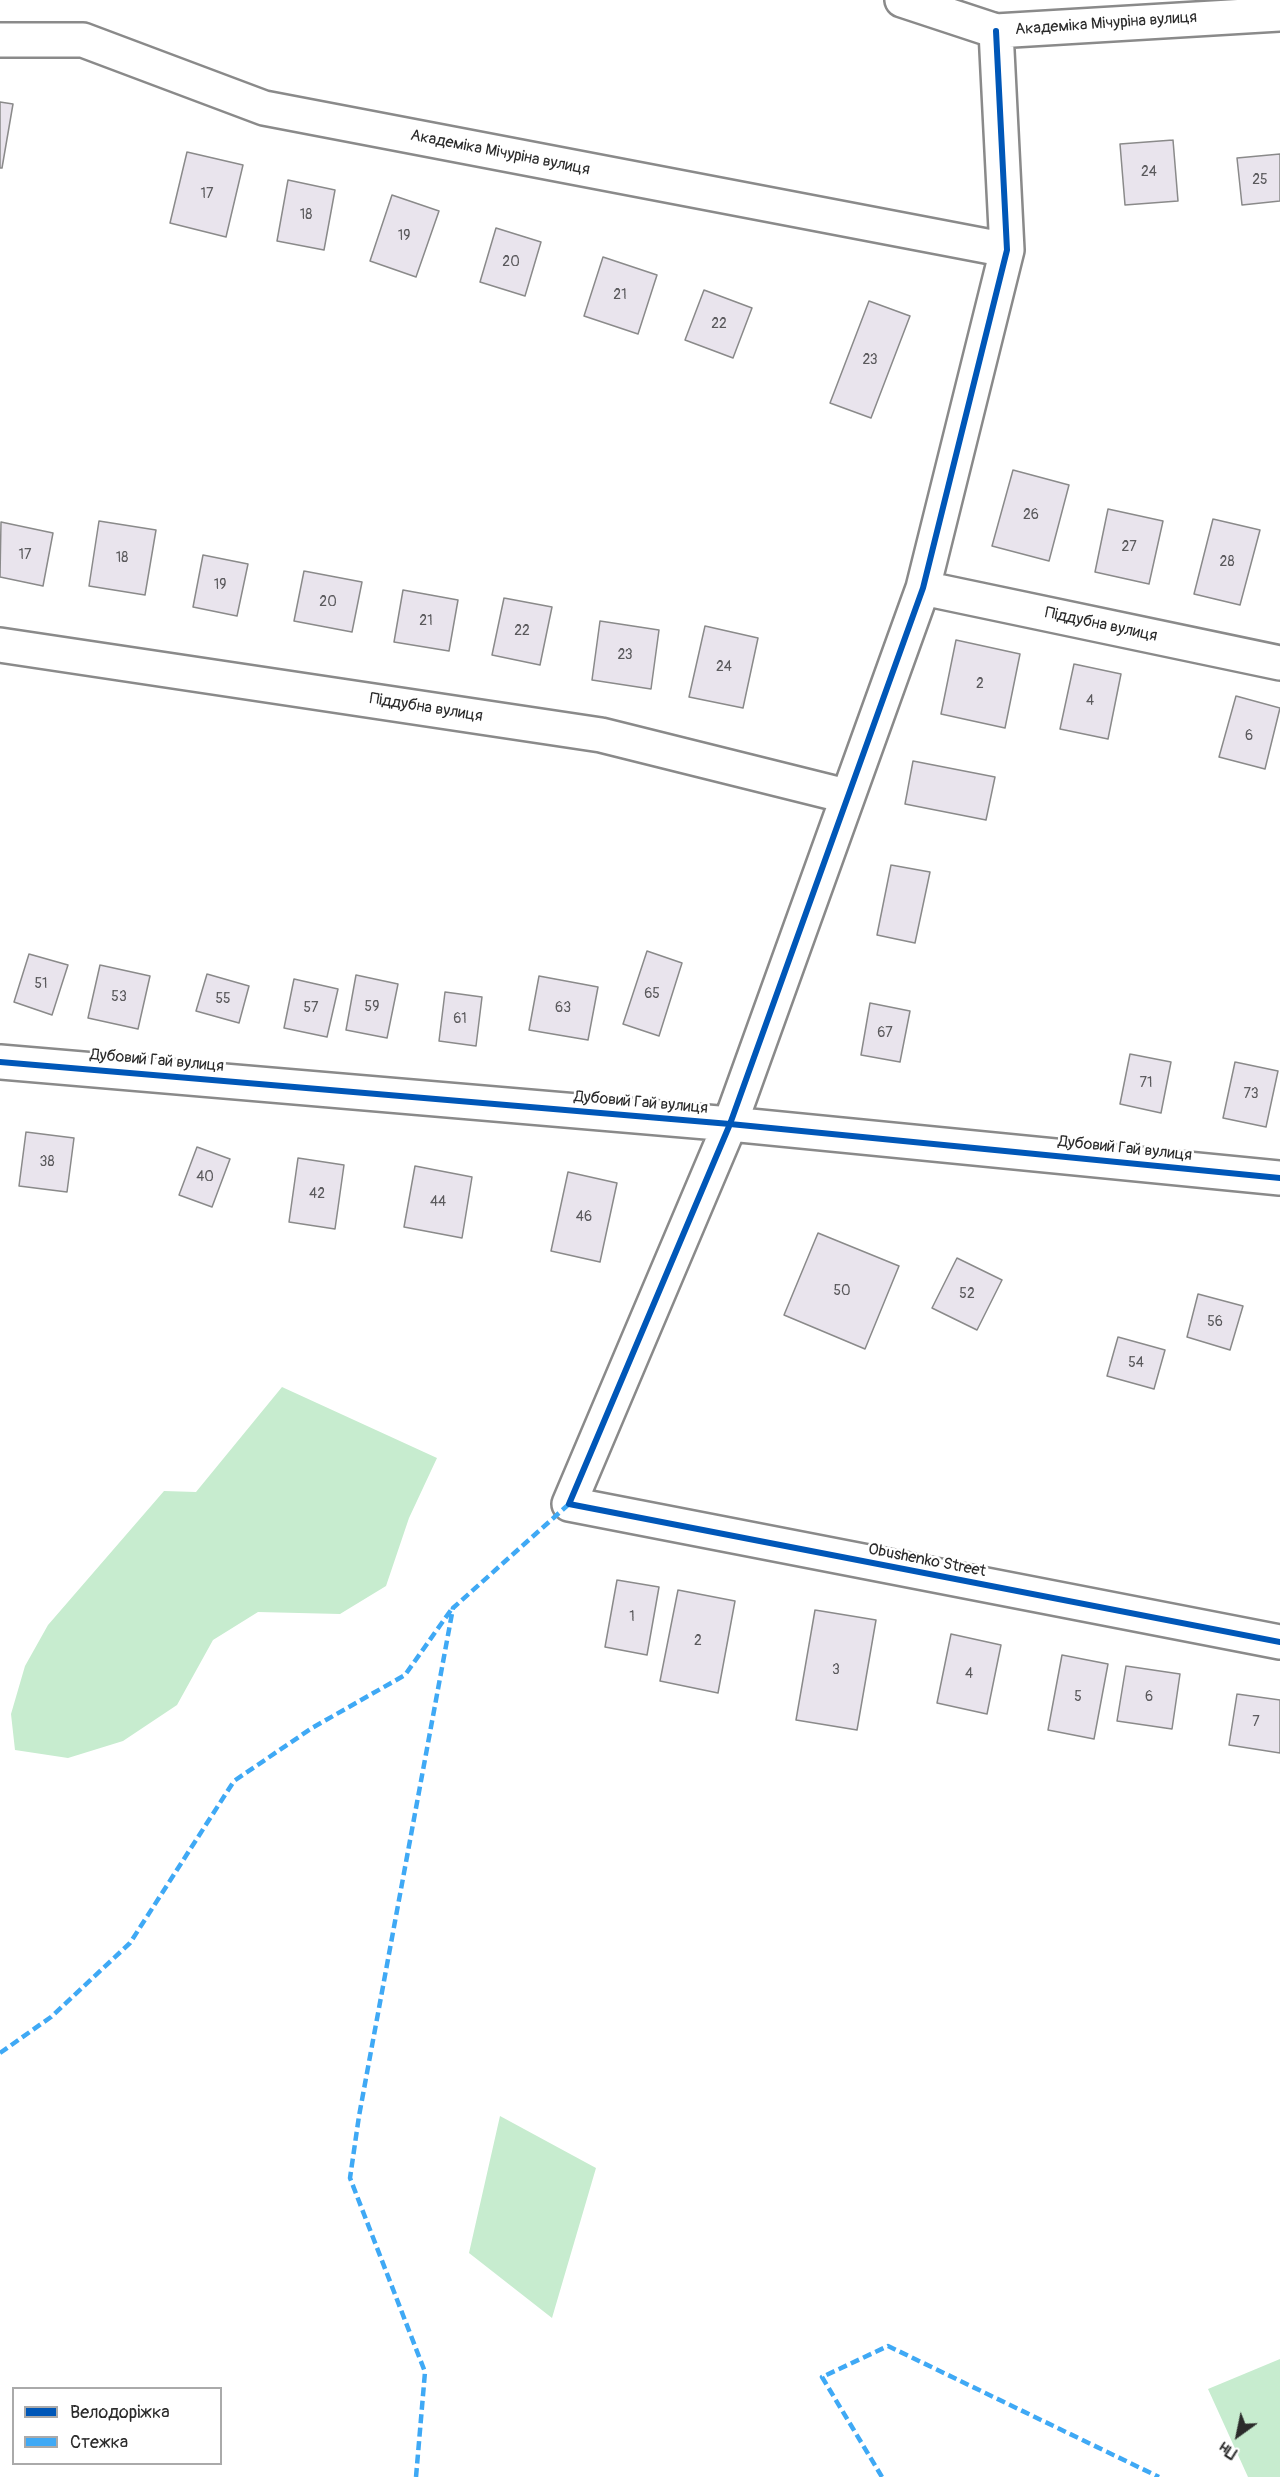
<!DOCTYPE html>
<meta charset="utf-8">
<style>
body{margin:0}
#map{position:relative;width:1280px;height:2477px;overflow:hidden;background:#fff;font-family:Pangolin,sans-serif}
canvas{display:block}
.legend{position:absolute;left:12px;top:2387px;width:210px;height:78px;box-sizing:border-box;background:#fff;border:2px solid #aaa;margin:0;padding:8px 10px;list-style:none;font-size:18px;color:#2b2b2b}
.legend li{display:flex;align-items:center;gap:12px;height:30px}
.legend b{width:30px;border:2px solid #aaa}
.north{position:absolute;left:1208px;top:2405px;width:60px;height:60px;-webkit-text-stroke:4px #fff;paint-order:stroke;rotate:213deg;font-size:16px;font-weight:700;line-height:24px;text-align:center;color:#2b2b2b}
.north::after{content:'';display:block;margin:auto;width:21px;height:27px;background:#2b2b2b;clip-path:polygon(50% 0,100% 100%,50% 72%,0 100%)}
</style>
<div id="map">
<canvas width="1280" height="2477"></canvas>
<ul class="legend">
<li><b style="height:8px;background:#0057b8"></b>Велодоріжка</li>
<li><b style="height:8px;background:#3fa9f5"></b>Стежка</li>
</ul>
<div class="north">Пн</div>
</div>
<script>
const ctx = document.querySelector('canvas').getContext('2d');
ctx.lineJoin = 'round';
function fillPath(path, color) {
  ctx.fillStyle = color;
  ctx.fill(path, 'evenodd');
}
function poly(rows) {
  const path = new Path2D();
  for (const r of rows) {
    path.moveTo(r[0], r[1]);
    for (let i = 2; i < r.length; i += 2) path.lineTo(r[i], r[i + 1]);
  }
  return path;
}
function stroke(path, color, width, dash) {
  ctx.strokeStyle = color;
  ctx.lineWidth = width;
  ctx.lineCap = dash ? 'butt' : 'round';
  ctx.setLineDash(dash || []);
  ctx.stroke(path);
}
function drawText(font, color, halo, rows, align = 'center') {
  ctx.font = font + ' Pangolin,sans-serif';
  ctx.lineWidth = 5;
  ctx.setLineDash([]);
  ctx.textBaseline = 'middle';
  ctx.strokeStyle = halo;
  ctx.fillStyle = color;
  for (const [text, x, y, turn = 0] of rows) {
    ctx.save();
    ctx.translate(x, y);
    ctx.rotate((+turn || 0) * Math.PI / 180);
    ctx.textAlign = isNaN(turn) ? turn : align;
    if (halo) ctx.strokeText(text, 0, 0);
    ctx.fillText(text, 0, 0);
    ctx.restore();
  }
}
fillPath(poly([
 [282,1387,437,1458,409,1518,386,1586,340,1614,258,1612,213,1640,177,1705,123,1741,68,1758,15,1750,11,1714,25,1666,48,1625,164,1491,196,1492],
 [500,2116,596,2168,552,2318,469,2253],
 [1280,2359,1280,2477,1248,2477,1208,2389]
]), '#c7eccf');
const building = poly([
 [0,102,13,104,2,168,0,168,0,102],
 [1173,140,1178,201,1125,205,1120,144,1173,140],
 [187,152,243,165,226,237,170,223,187,152],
 [1280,154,1280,201,1242,205,1237,158,1280,154],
 [288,180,335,190,324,250,277,241,288,180],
 [392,195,439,211,416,277,370,261,392,195],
 [496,228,541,242,525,296,480,282,496,228],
 [603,257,657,275,638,334,584,316,603,257],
 [704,290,752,308,733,358,685,340,704,290],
 [869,301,910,316,871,418,830,403,869,301],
 [1013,470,1069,485,1049,561,992,546,1013,470],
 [1108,509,1163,521,1149,584,1095,572,1108,509],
 [1213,519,1260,530,1240,605,1194,594,1213,519],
 [99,521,156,530,145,595,89,586,99,521],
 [1,522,53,533,43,586,0,577,1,522],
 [203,555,248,564,237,616,193,607,203,555],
 [304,571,362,582,352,632,294,621,304,571],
 [403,590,458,600,449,651,394,642,403,590],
 [504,598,552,607,540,665,492,655,504,598],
 [600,621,659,630,651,689,592,680,600,621],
 [705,626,758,638,743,708,689,697,705,626],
 [956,640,1020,654,1005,728,941,714,956,640],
 [1074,664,1121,674,1108,739,1060,729,1074,664],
 [1236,696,1280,708,1265,769,1219,757,1236,696],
 [913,761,995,777,986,820,905,804,913,761],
 [891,865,930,872,915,943,877,935,891,865],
 [647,951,682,963,659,1036,623,1024,647,951],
 [29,954,68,965,52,1015,14,1002,29,954],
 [100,965,150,976,138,1029,88,1018,100,965],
 [207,974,249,986,239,1023,196,1011,207,974],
 [356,975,398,984,387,1038,346,1030,356,975],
 [539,976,598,987,588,1040,529,1030,539,976],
 [294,979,338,989,327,1037,284,1028,294,979],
 [445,992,482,997,476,1046,439,1041,445,992],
 [870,1003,910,1011,900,1062,861,1055,870,1003],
 [1130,1054,1171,1062,1161,1113,1120,1104,1130,1054],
 [1235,1062,1278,1071,1266,1127,1223,1118,1235,1062],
 [26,1132,74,1138,67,1192,19,1186,26,1132],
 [197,1147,230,1159,212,1207,179,1195,197,1147],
 [298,1158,344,1165,335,1229,289,1222,298,1158],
 [415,1166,472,1177,462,1238,404,1227,415,1166],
 [568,1172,617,1183,600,1262,551,1251,568,1172],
 [818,1233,899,1266,865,1349,784,1315,818,1233],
 [957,1258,1002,1280,977,1330,932,1308,957,1258],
 [1198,1294,1243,1306,1230,1350,1187,1337,1198,1294],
 [1118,1337,1165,1350,1154,1389,1107,1376,1118,1337],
 [617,1580,659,1587,647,1655,605,1647,617,1580],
 [678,1590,735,1601,718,1693,660,1681,678,1590],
 [815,1610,876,1620,857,1730,796,1720,815,1610],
 [951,1634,1001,1645,987,1714,937,1703,951,1634],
 [1062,1655,1108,1664,1094,1739,1048,1730,1062,1655],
 [1126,1666,1180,1674,1172,1729,1117,1721,1126,1666],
 [1237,1694,1280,1700,1280,1753,1229,1745,1237,1694]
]);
fillPath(building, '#e9e4ed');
stroke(building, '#8a8a8a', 1.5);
const minor = poly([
 [902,0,996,31,1280,14],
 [996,31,1007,250,923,588,730,1124,569,1504,1280,1642],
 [0,40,83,40,264,108,1007,250],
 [923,588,1280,663],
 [0,645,601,735,846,796],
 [0,1062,730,1124,1280,1178]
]);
stroke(minor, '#8a8a8a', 38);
stroke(minor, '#fff', 33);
stroke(poly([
 [0,2053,51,2017,130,1943,234,1781,312,1728,405,1675,451,1610],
 [416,2477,425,2372,350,2178,359,2116,453,1608,569,1504],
 [882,2477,822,2377,888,2346,1159,2477]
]), '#3fa9f5', 4.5, [9, 4.5]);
stroke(poly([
 [996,31,1007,250,923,588,730,1124,569,1504,1280,1642],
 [0,1062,730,1124,1280,1178]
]), '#0057b8', 6);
drawText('14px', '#5a595c', null, [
 ["24",1149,172],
 ["25",1260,180],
 ["17",207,194],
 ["18",306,215],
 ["19",404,236],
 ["20",511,262],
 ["21",620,295],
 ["22",719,324],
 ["23",870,360],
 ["26",1031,515],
 ["27",1129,547],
 ["17",25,555],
 ["18",122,558],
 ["28",1227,562],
 ["19",220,585],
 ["20",328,602],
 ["21",426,621],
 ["22",522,631],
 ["23",625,655],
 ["24",724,667],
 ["2",980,684],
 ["4",1090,701],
 ["6",1249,736],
 ["51",41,984],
 ["65",652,994],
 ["53",119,997],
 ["55",223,999],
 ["59",372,1007],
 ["57",311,1008],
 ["63",563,1008],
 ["61",460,1019],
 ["67",885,1033],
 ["71",1146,1083],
 ["73",1251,1094],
 ["38",47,1162],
 ["40",205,1177],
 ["42",317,1194],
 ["44",438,1202],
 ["46",584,1217],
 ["50",842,1291],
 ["52",967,1294],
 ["56",1215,1322],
 ["54",1136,1363],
 ["1",632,1617],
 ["2",698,1641],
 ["3",836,1670],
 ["4",969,1674],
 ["5",1078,1697],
 ["6",1149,1697],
 ["7",1256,1722]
]);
drawText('16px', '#2b2b2b', '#fff', [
 ["Академіка Мічуріна вулиця",1106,24,-4],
 ["Академіка Мічуріна вулиця",500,153,11],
 ["Піддубна вулиця",1101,625,12],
 ["Піддубна вулиця",426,708,9],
 ["Дубовий Гай вулиця",157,1061,5],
 ["Дубовий Гай вулиця",641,1103,5],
 ["Дубовий Гай вулиця",1125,1149,6],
 ["Obushenko Street",927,1561,11]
]);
</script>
